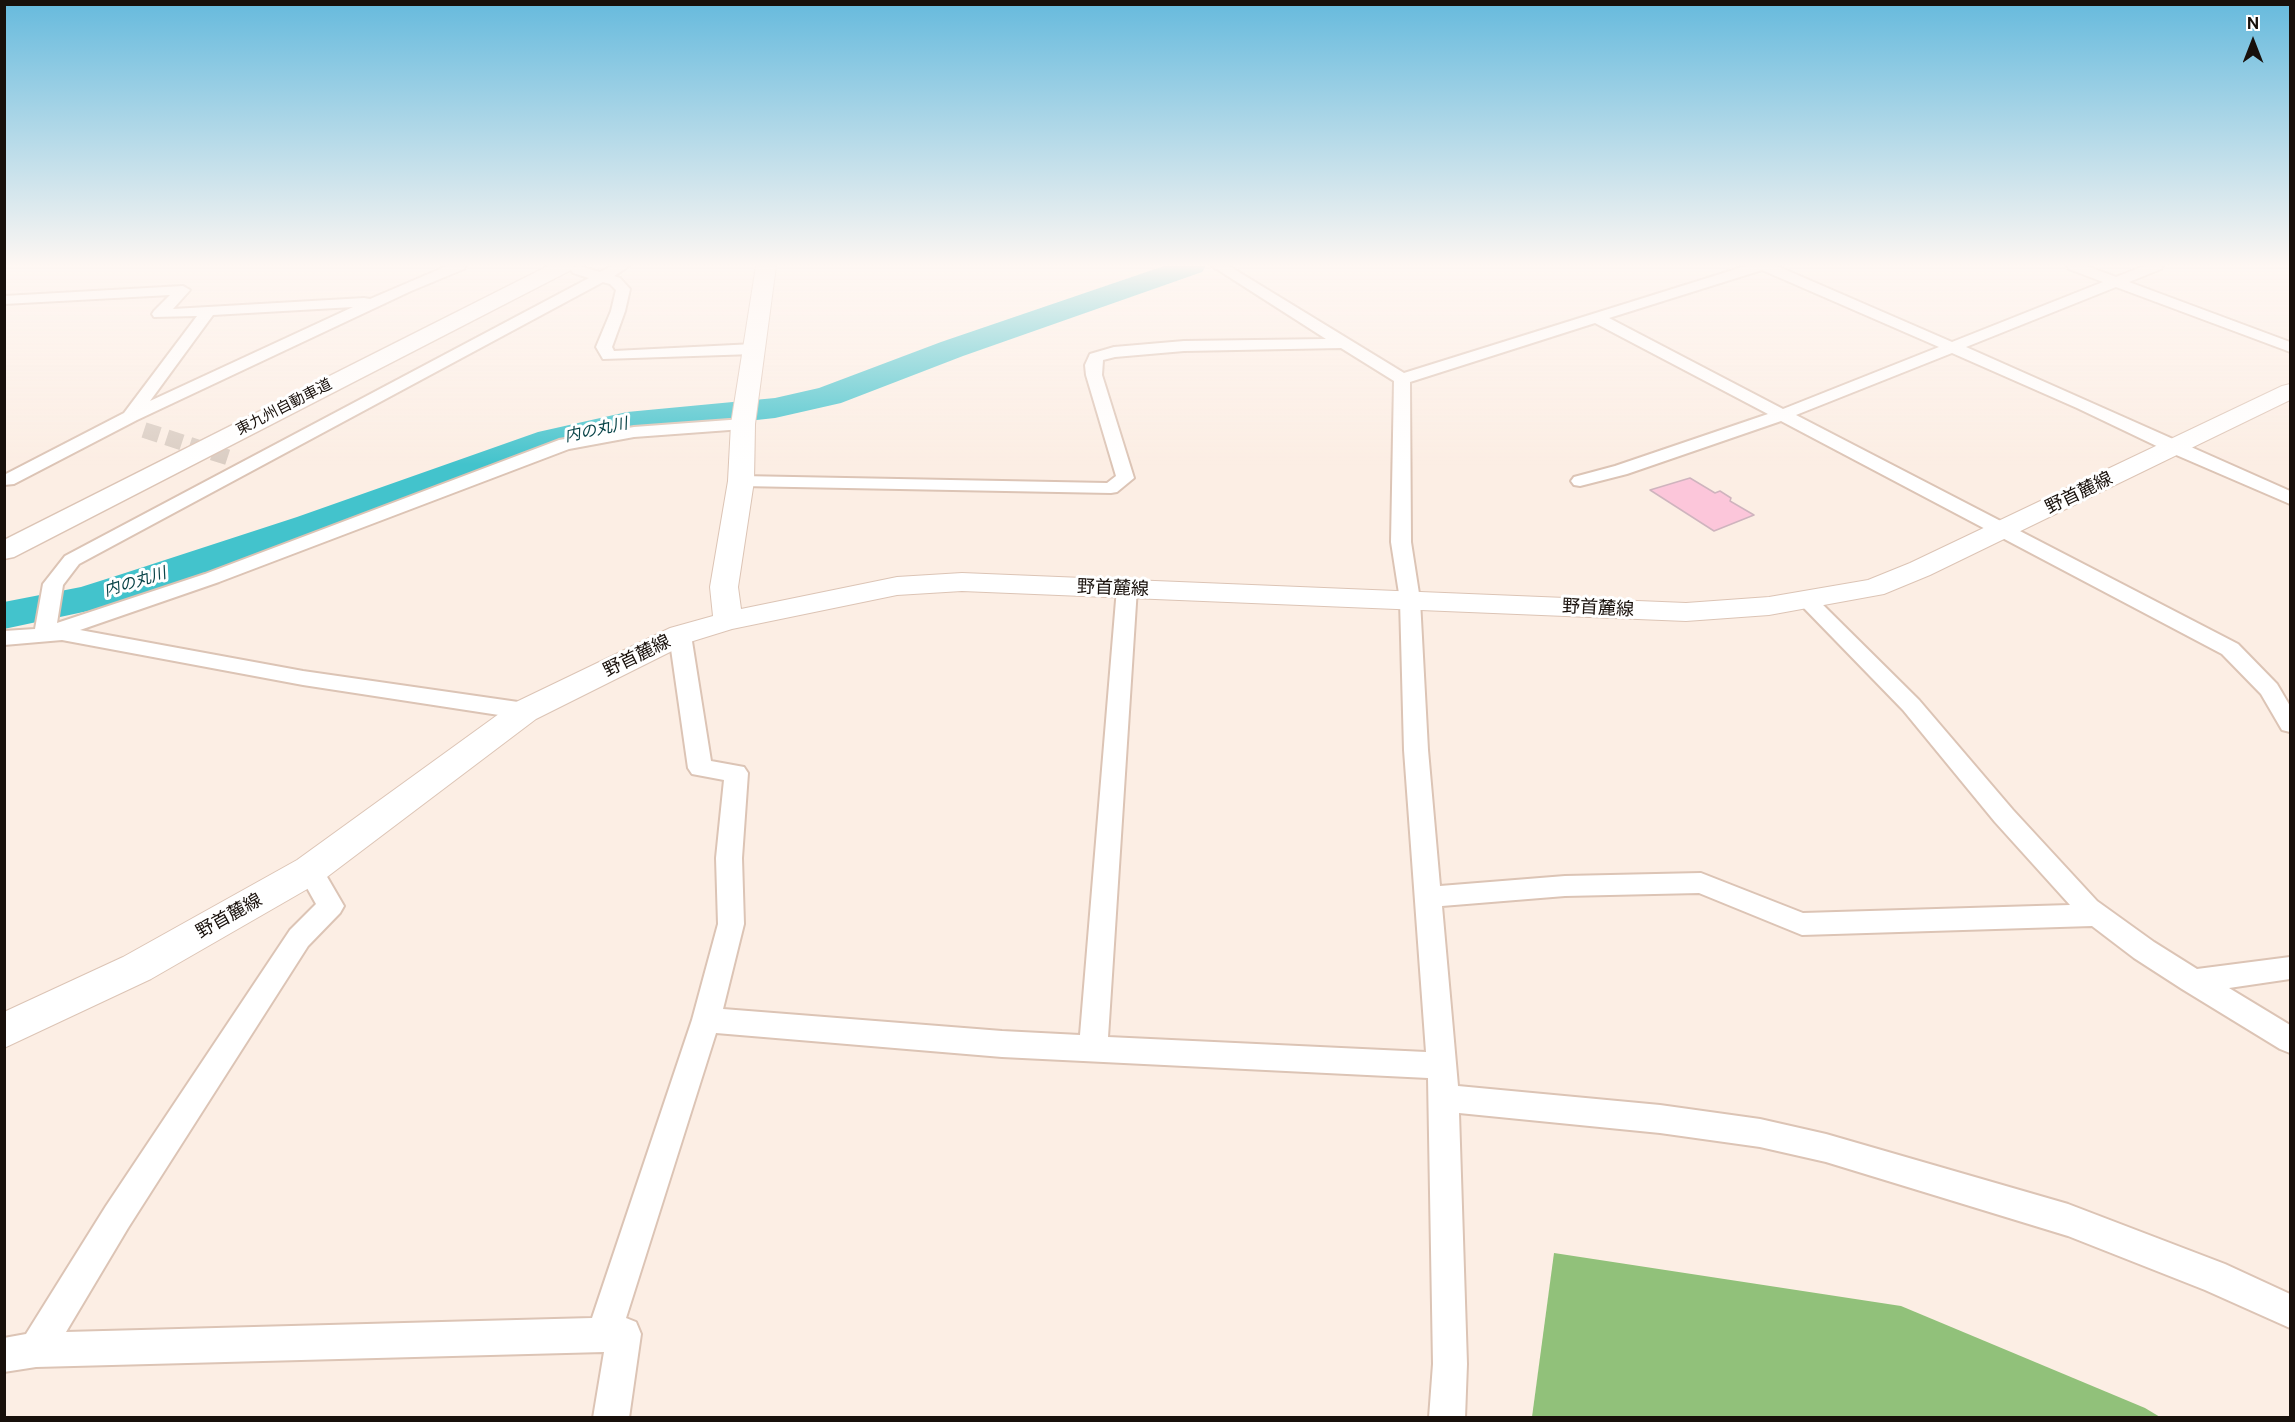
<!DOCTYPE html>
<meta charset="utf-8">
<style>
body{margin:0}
#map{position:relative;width:2295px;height:1422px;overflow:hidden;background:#fceee4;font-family:"Public Sans",sans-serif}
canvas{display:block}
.frame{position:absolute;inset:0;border:6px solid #18100b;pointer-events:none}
.north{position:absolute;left:2223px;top:12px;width:60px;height:60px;-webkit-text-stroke:4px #fff;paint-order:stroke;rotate:0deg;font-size:16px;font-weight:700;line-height:24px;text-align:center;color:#18100b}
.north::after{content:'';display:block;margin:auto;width:21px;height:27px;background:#18100b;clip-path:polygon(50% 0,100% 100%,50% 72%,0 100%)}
</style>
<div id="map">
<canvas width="2295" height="1422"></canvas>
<div class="frame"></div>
<div class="north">N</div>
</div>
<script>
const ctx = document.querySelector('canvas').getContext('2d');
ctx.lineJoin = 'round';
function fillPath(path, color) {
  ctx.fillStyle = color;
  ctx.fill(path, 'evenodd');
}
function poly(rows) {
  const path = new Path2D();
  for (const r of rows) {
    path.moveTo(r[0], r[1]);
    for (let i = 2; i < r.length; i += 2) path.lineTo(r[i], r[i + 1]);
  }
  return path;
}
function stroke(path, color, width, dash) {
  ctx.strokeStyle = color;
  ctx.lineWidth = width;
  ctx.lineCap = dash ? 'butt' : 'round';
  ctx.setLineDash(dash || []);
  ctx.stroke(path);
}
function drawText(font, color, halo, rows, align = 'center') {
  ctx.font = font + ' "Public Sans","Noto Sans JP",sans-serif';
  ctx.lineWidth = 6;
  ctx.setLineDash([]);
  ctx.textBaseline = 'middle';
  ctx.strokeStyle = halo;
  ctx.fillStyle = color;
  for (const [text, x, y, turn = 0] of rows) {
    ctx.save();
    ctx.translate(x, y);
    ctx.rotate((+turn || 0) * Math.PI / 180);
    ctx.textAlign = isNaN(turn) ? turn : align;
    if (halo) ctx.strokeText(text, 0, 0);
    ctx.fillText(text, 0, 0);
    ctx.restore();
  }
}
fillPath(poly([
 [1554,1253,1901,1306,2145,1408,2160,1417,1532,1417]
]), '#91c17a');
fillPath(poly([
 [1164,266,1206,266,1202,272,963,356,841,403,775,418,627,434,562,448,325,533,152,592,88,611,4,629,4,602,81,587,122,574,297,517,538,432,627,412,775,398,819,388,941,342,1164,266]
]), '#43c3cc');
const building = poly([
 [1690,478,1715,493,1720,491,1731,498,1730,501,1754,515,1714,531,1650,490,1690,478]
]);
fillPath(building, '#fcc6da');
stroke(building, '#cfb4be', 1.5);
stroke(poly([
 [144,430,233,459]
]), '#dacdc3', 16, [16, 8]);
const street = poly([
 [447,266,466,266,464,269,411,291,137,420,14,484,4,485,4,475,124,413,197,316,154,317,152,314,154,311,170,295,4,304,4,296,183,286,190,290,173,309,364,298,370,299,447,266],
 [353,307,150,401,213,315,353,307],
 [579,266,600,272,612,266,629,266,614,276,620,278,630,289,625,311,612,347,614,351,754,344,762,349,754,354,603,359,596,347,611,311,616,290,610,284,603,282,79,564,63,585,57,623,205,574,559,440,634,427,743,419,749,420,752,424,749,428,743,429,634,437,569,449,219,582,80,630,303,671,525,703,533,706,536,711,533,716,525,719,303,685,62,640,4,645,4,631,35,629,43,584,65,556,589,278,573,273,571,270,573,267,579,266],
 [1212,266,1229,266,1404,373,1746,266,1777,266,1952,342,2103,282,2069,269,2067,266,2087,266,2116,277,2144,266,2163,266,2161,269,2129,282,2290,342,2290,352,2285,350,2116,287,1966,347,2290,491,2290,504,2167,451,2077,408,1952,353,1796,415,2238,644,2277,684,2290,706,2290,732,2282,730,2261,694,2222,654,1781,421,1627,474,1580,486,1574,485,1571,481,1574,477,1615,466,1768,414,1595,323,1410,382,1411,542,1420,600,1428,750,1440,886,1565,876,1701,873,1803,913,2070,905,1995,822,1903,710,1800,604,1797,600,1800,596,1807,594,1814,596,1919,700,2013,810,2097,901,2154,942,2197,969,2290,957,2290,979,2229,988,2290,1025,2290,1053,2280,1049,2182,989,2134,958,2092,926,1802,935,1699,893,1565,896,1442,906,1458,1086,1660,1105,1760,1119,1826,1134,2068,1204,2225,1264,2290,1294,2290,1328,2205,1290,2068,1236,1826,1162,1760,1147,1660,1133,1459,1113,1467,1364,1465,1418,1429,1418,1433,1364,1428,1078,1002,1057,716,1033,626,1318,636,1322,641,1334,629,1418,593,1418,604,1352,36,1367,4,1372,4,1338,26,1334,106,1206,290,930,316,904,297,870,301,863,310,860,319,863,344,906,340,913,308,946,128,1228,66,1332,592,1318,692,1020,718,924,716,858,724,780,692,774,688,768,669,635,673,630,680,628,687,630,691,635,711,761,744,767,748,773,742,858,744,924,723,1009,1002,1031,1080,1035,1117,588,1120,584,1127,582,1134,584,1137,588,1108,1037,1426,1052,1404,750,1400,600,1391,542,1394,381,1341,348,1184,351,1115,357,1103,360,1102,375,1134,478,1117,492,1111,493,741,486,735,485,732,481,735,477,741,476,1107,483,1116,476,1086,375,1085,365,1090,354,1114,347,1184,341,1326,339,1212,266],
 [1762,270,1939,347,1783,409,1609,318,1762,270]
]);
const secondary = poly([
 [756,266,776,266,755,424,754,481,738,587,741,609,897,577,962,573,1686,603,1769,597,1868,580,1910,563,2282,386,2290,384,2290,400,1930,575,1884,594,1769,615,1686,621,962,591,897,595,732,629,690,642,536,719,323,880,151,979,4,1048,4,1012,123,957,297,860,514,703,670,628,713,616,710,587,728,481,731,424,756,266]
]);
const highway = poly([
 [548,266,574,266,571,270,14,557,4,559,4,540,548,266]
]);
stroke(street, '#dcc4b5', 4);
stroke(secondary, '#dcc4b5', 2);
stroke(highway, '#dcc4b5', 3);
fillPath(street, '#fff');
fillPath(secondary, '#fff');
fillPath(highway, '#fff');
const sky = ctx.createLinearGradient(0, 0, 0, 465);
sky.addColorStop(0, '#66badd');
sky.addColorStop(0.57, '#fef7f3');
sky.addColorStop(1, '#fef7f300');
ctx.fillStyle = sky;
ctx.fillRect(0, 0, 2295, 465);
drawText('15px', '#18100b', '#fff', [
 ["東九州自動車道",284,407,-27]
]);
drawText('italic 16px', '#094448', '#fff', [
 ["内の丸川",596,430,-12],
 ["内の丸川",135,582,-17]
]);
drawText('18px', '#18100b', '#fff', [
 ["野首麓線",2079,493,-26],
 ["野首麓線",1113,588,2],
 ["野首麓線",1598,608,3],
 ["野首麓線",637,656,-26],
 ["野首麓線",229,916,-29]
]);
</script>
